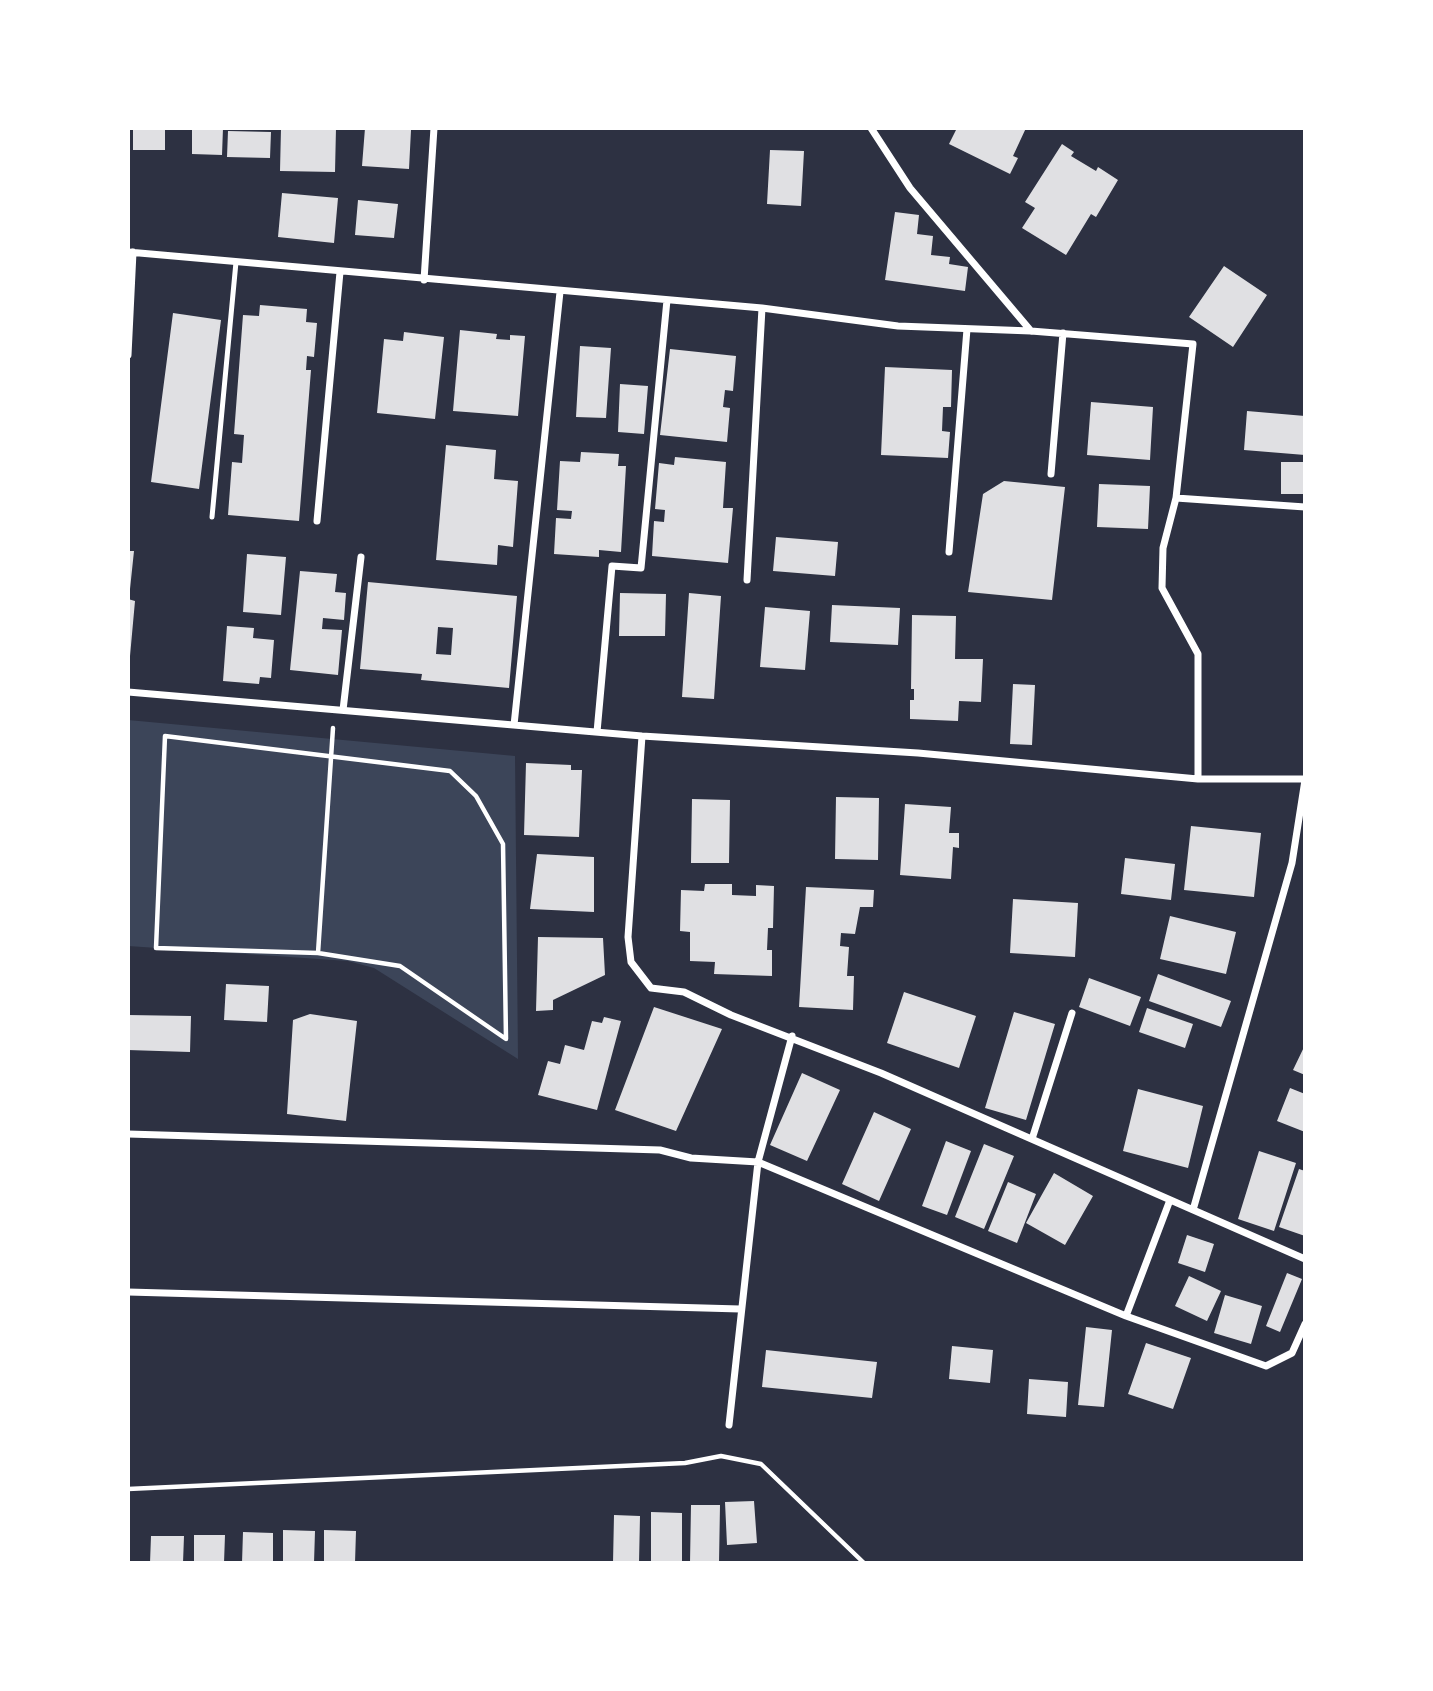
<!DOCTYPE html>
<style>
body{margin:0}
#map{position:relative;width:1433px;height:1691px;overflow:hidden;background:#2d3142;font-family:Karla,sans-serif}
canvas{display:block}
.frame{position:absolute;inset:0;border:130px solid #fff;pointer-events:none}
</style>
<div id="map">
<canvas width="1433" height="1691"></canvas>
<div class="frame"></div>
</div>
<script>
const ctx = document.querySelector('canvas').getContext('2d');
ctx.lineJoin = 'round';
function fillPath(path, color) {
  ctx.fillStyle = color;
  ctx.fill(path, 'evenodd');
}
function poly(rows) {
  const path = new Path2D();
  for (const r of rows) {
    path.moveTo(r[0], r[1]);
    for (let i = 2; i < r.length; i += 2) path.lineTo(r[i], r[i + 1]);
  }
  return path;
}
function stroke(path, color, width, dash) {
  ctx.strokeStyle = color;
  ctx.lineWidth = width;
  ctx.lineCap = dash ? 'butt' : 'round';
  ctx.setLineDash(dash || []);
  ctx.stroke(path);
}
fillPath(poly([
 [128,720,515,756,518,1059,374,968,348,961,128,946]
]), '#3c4559');
fillPath(poly([
 [133,128,165,128,165,150,133,150],
 [192,128,223,128,222,155,192,154],
 [281,128,336,128,335,172,280,171],
 [365,128,411,130,409,169,362,166],
 [957,128,1026,128,1013,156,1018,158,1010,174,949,144],
 [228,131,271,132,270,158,227,157],
 [1062,144,1074,152,1071,156,1096,171,1098,167,1118,180,1096,217,1091,214,1066,255,1022,228,1035,208,1025,202],
 [770,150,804,151,801,206,767,204],
 [282,193,338,198,334,243,278,237],
 [358,200,398,204,394,238,355,235],
 [895,212,919,215,917,234,933,236,931,255,950,257,949,264,968,267,965,291,885,280],
 [1224,266,1267,295,1233,347,1189,317],
 [260,305,307,309,306,322,317,323,314,357,307,356,306,370,311,370,299,521,228,515,232,462,242,463,244,435,234,434,243,315,259,316],
 [173,313,221,320,199,489,151,482],
 [460,330,497,334,496,339,510,340,510,335,525,336,518,416,453,411],
 [404,332,444,337,435,419,377,413,384,339,403,341],
 [580,346,611,348,606,418,576,417],
 [670,349,736,356,733,391,725,390,723,407,730,408,727,442,660,435],
 [885,367,952,370,951,407,943,407,942,431,950,432,948,458,881,455],
 [620,384,648,386,644,434,618,432],
 [1091,402,1153,407,1150,460,1087,455],
 [1247,411,1305,416,1305,455,1244,450],
 [446,445,496,450,494,479,518,481,513,547,498,545,497,565,436,560],
 [581,452,619,454,618,466,626,466,621,552,599,550,599,557,554,554,556,518,571,519,572,511,557,510,560,461,580,462],
 [675,457,726,462,723,508,733,508,728,563,652,556,654,521,664,522,665,510,655,509,659,463,674,465],
 [1281,462,1305,462,1305,494,1281,494],
 [1004,481,1065,487,1052,600,968,592,983,494],
 [1099,484,1150,486,1148,529,1097,527],
 [776,537,838,542,835,576,773,571],
 [128,551,134,551,130,589,128,589],
 [247,554,286,557,281,615,243,612],
 [300,571,337,574,335,592,346,593,344,620,323,618,322,629,342,630,338,675,290,670],
 [368,582,517,596,509,688,421,680,422,674,360,669],
 [438,627,453,628,451,655,436,654],
 [620,593,666,594,665,636,619,636],
 [689,593,721,596,714,699,682,697],
 [128,599,135,601,130,656,128,656],
 [832,605,900,608,898,645,830,642],
 [765,607,810,611,805,670,760,667],
 [912,615,956,616,955,659,983,659,981,702,959,701,958,721,910,719,910,700,914,700,914,689,911,689],
 [227,626,254,628,253,638,274,640,271,678,260,677,259,684,223,681],
 [1013,684,1035,685,1032,745,1010,744],
 [526,763,571,765,571,770,582,770,579,837,524,835],
 [836,797,879,798,878,860,835,859],
 [692,799,730,800,729,863,691,863],
 [905,804,951,807,949,833,959,833,959,848,953,847,951,879,900,875],
 [1191,826,1261,833,1254,897,1184,890],
 [537,854,594,857,594,912,530,909],
 [1125,858,1175,864,1171,900,1121,894],
 [705,884,732,884,732,895,756,896,756,885,774,886,773,928,768,928,767,950,772,950,772,976,714,974,715,962,690,961,690,932,680,931,681,890,704,891],
 [806,887,874,890,873,907,860,907,855,934,841,933,840,946,849,947,847,976,854,976,853,1010,799,1007],
 [1013,899,1078,903,1075,957,1010,953],
 [1170,916,1236,932,1226,974,1160,959],
 [538,937,603,938,605,975,553,1000,553,1010,536,1011],
 [1158,974,1231,1001,1221,1027,1149,1001],
 [1089,978,1141,997,1130,1026,1079,1007],
 [226,984,269,986,267,1022,224,1020],
 [904,992,976,1016,959,1068,887,1043],
 [654,1007,722,1029,676,1131,615,1110],
 [1147,1008,1193,1024,1185,1048,1139,1032],
 [1014,1012,1055,1024,1026,1120,985,1108],
 [310,1014,357,1021,346,1121,287,1114,293,1020],
 [128,1015,191,1016,190,1052,128,1050],
 [604,1017,621,1021,597,1110,538,1095,548,1061,560,1064,565,1045,584,1050,592,1021,602,1023],
 [1305,1045,1305,1075,1293,1070],
 [802,1073,840,1090,807,1161,770,1145],
 [1290,1088,1305,1094,1305,1132,1277,1121],
 [1138,1089,1203,1106,1188,1168,1123,1151],
 [874,1112,911,1129,879,1201,842,1184],
 [946,1141,971,1151,947,1215,922,1206],
 [984,1144,1014,1156,984,1229,955,1217],
 [1259,1151,1296,1163,1274,1231,1238,1219],
 [1299,1169,1305,1171,1305,1236,1279,1227],
 [1054,1173,1093,1196,1065,1245,1026,1223],
 [1008,1182,1036,1194,1017,1243,988,1231],
 [1187,1235,1214,1244,1205,1272,1178,1263],
 [1287,1273,1302,1279,1280,1332,1266,1326],
 [1189,1276,1221,1291,1207,1321,1175,1306],
 [1225,1295,1262,1306,1251,1344,1214,1333],
 [1086,1327,1112,1330,1104,1407,1078,1405],
 [1146,1343,1191,1358,1173,1409,1128,1394],
 [952,1346,993,1350,990,1383,949,1379],
 [766,1350,877,1362,872,1398,762,1387],
 [1029,1379,1068,1382,1066,1417,1027,1414],
 [754,1501,757,1543,727,1545,725,1502],
 [691,1505,720,1505,719,1563,690,1563],
 [651,1512,682,1513,682,1563,651,1563],
 [614,1515,640,1516,639,1563,613,1563],
 [283,1530,315,1531,314,1563,283,1563],
 [324,1530,356,1531,355,1563,324,1563],
 [243,1532,273,1533,273,1563,242,1563],
 [194,1535,225,1535,224,1563,194,1563],
 [151,1536,184,1536,183,1563,150,1563]
]), '#e0e0e3');
stroke(poly([
 [165,736,450,771,476,796,503,844,506,1039,400,966,318,953,156,948,165,736],
 [318,953,333,728],
 [128,1489,685,1463,721,1456,761,1464,864,1563]
]), '#fff', 4.5);
stroke(poly([
 [212,517,236,262]
]), '#fff', 5);
stroke(poly([
 [871,128,910,188,1031,331],
 [128,252,762,308,898,326,1031,331,1193,344,1176,498,1163,548,1162,588,1198,654,1198,779],
 [424,280,434,128],
 [128,355,133,252],
 [1051,474,1063,333],
 [1176,498,1305,507],
 [317,521,340,272],
 [949,552,967,329],
 [747,580,762,308],
 [128,692,642,736,918,753,1198,779,1305,779],
 [343,710,361,557],
 [514,725,560,292],
 [597,732,612,566,641,568,667,300],
 [642,736,628,937,631,962,651,988,684,992,731,1015,881,1073,1305,1259],
 [128,1134,660,1150,691,1158,758,1162,1126,1316,1266,1366,1292,1353,1305,1324],
 [1032,1139,1072,1013],
 [1193,1210,1292,863,1305,780],
 [128,1292,740,1309],
 [1126,1316,1170,1200],
 [729,1425,758,1162,792,1036]
]), '#fff', 7);
</script>
